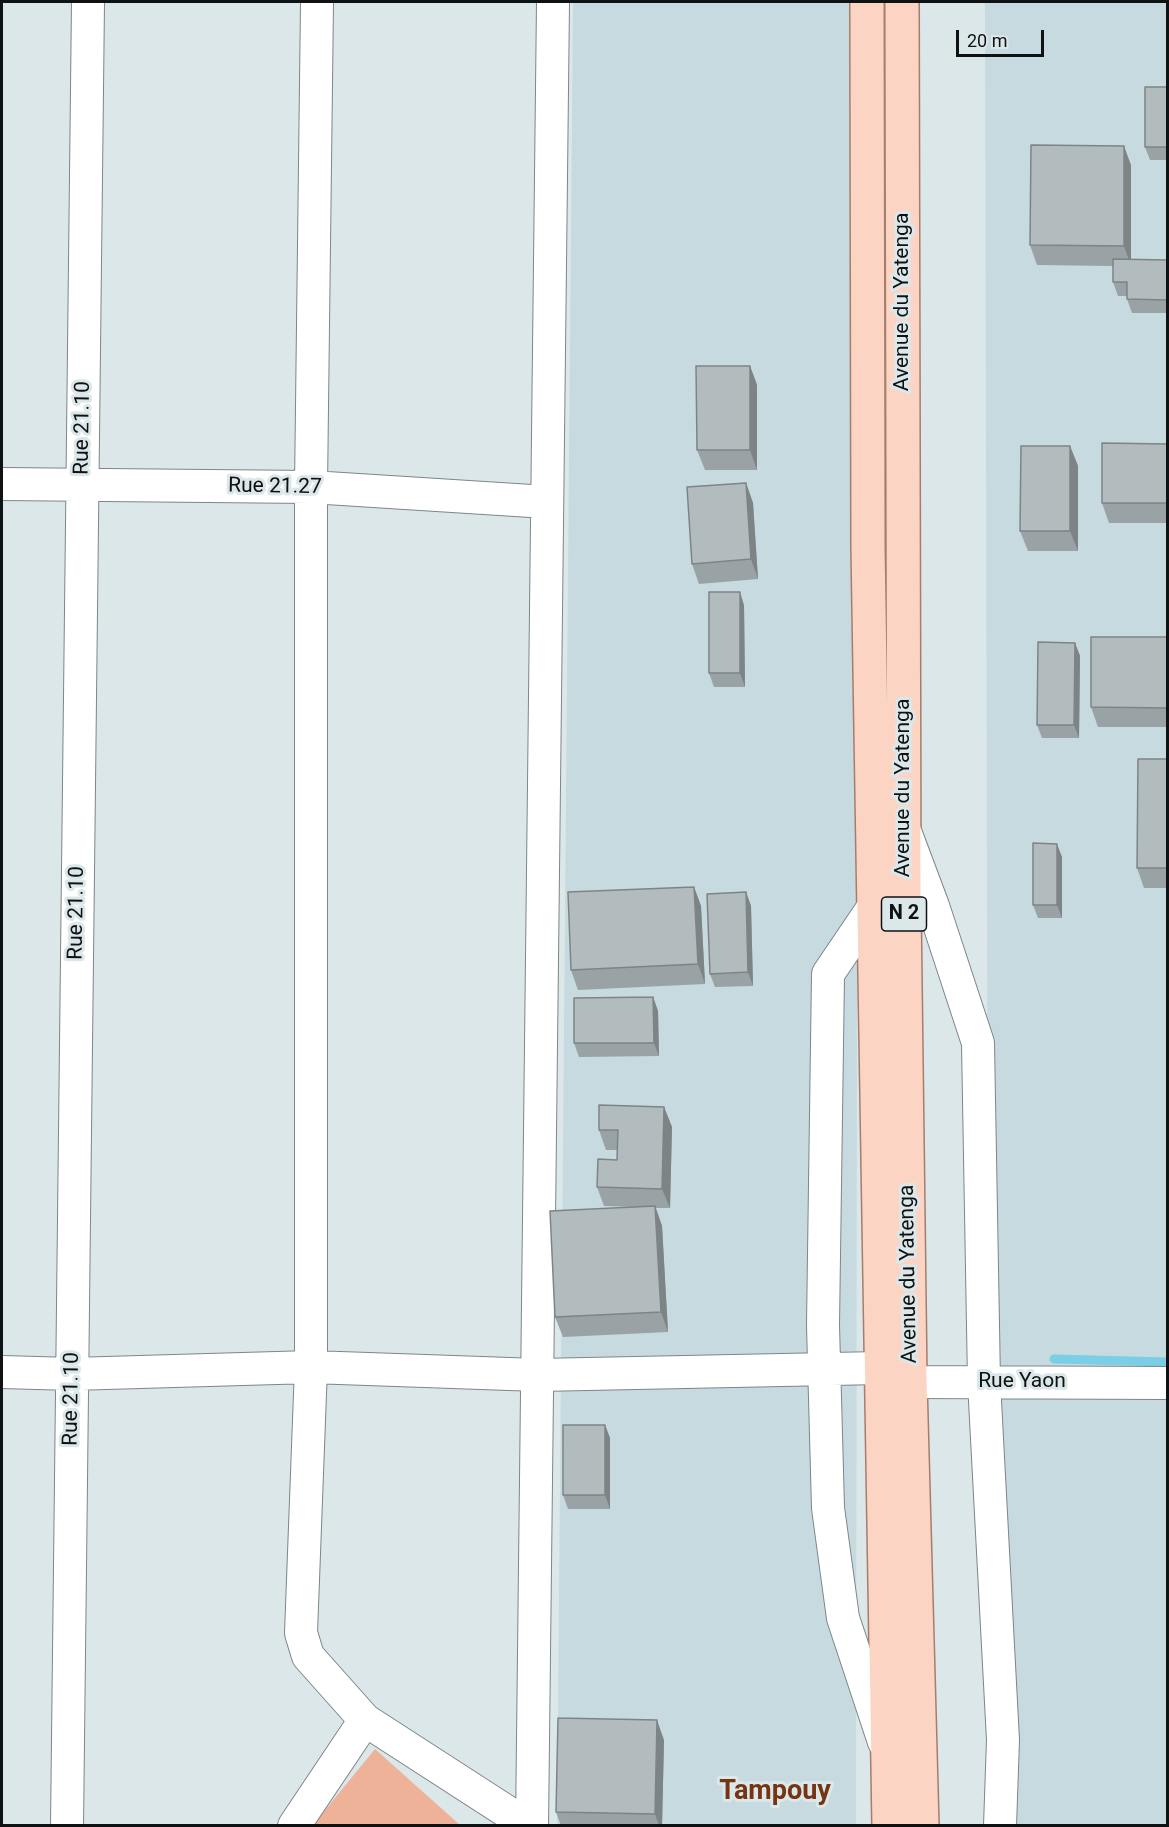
<!DOCTYPE html>
<style>
body{margin:0}
#map{position:relative;width:1169px;height:1827px;overflow:hidden;background:#dce7ea;font-family:Roboto,sans-serif}
canvas{display:block}
.frame{position:absolute;inset:0;border:3px solid #0f1213;pointer-events:none}
.scale{position:absolute;left:956px;top:30px;width:88px;height:27px;box-sizing:border-box;border:3px solid #0f1213;border-top:0;padding-left:8px;font-size:18px;line-height:21px;white-space:nowrap;color:#0f1213;-webkit-text-stroke:4px #dce7ea;paint-order:stroke}
</style>
<div id="map">
<canvas width="1169" height="1827"></canvas>
<div class="frame"></div>
<div class="scale">20 m</div>
</div>
<script>
const ctx = document.querySelector('canvas').getContext('2d');
ctx.lineJoin = 'round';
function fillPath(path, color) {
  ctx.fillStyle = color;
  ctx.fill(path, 'evenodd');
}
function poly(rows) {
  const path = new Path2D();
  for (const r of rows) {
    path.moveTo(r[0], r[1]);
    for (let i = 2; i < r.length; i += 2) path.lineTo(r[i], r[i + 1]);
  }
  return path;
}
function stroke(path, color, width, dash) {
  ctx.strokeStyle = color;
  ctx.lineWidth = width;
  ctx.lineCap = dash ? 'butt' : 'round';
  ctx.setLineDash(dash || []);
  ctx.stroke(path);
}
function drawText(font, color, halo, rows, align = 'center') {
  ctx.font = font + ' Roboto,sans-serif';
  ctx.lineWidth = 6;
  ctx.setLineDash([]);
  ctx.textBaseline = 'middle';
  ctx.strokeStyle = halo;
  ctx.fillStyle = color;
  for (const [text, x, y, turn = 0] of rows) {
    ctx.save();
    ctx.translate(x, y);
    ctx.rotate((+turn || 0) * Math.PI / 180);
    ctx.textAlign = isNaN(turn) ? turn : align;
    if (halo) ctx.strokeText(text, 0, 0);
    ctx.fillText(text, 0, 0);
    ctx.restore();
  }
}
fillPath(poly([
 [573,2,858,2,856,1825,557,1826],
 [985,2,1167,2,1167,1825,989,1825]
]), '#c7dadf');
fillPath(poly([
 [375,1749,460,1825,312,1826]
]), '#eeb299');
stroke(poly([
 [1054,1359,1168,1362]
]), '#7acee5', 9);
const minor = poly([
 [317,2,311,487,311,1367,301,1633,308,1656,365,1720,529,1826],
 [2,484,311,487,547,502],
 [906,834,933,906,978,1043,984,1382,1003,1740,1000,1826],
 [874,906,828,974,823,1325,828,1508,843,1618,884,1742],
 [2,1372,72,1374,311,1367,538,1375,880,1368,910,1382,1168,1383],
 [67,1826,88,2],
 [294,1826,365,1720],
 [532,1826,553,2]
]);
const major = poly([
 [867,2,868,547,889,1826],
 [902,2,904,907,910,1382,922,1826]
]);
stroke(minor, '#7d8689', 34);
stroke(major, '#a67d6b', 36);
stroke(minor, '#fff', 32);
stroke(major, '#fbd4c3', 33);
fillPath(poly([
 [1167,87,1167,160,1150,160,1145,147],
 [1131,165,1131,259,1167,260,1167,313,1132,313,1127,299,1127,296,1118,296,1113,282,1113,266,1037,265,1030,245],
 [750,366,757,385,757,470,705,470,697,450],
 [1167,444,1167,523,1109,523,1102,503],
 [1070,446,1078,466,1078,551,1028,551,1020,531],
 [746,483,753,503,758,579,699,584,692,564],
 [744,605,745,687,714,687,709,673],
 [1167,637,1167,727,1098,727,1091,707],
 [1075,643,1080,656,1079,738,1042,738,1037,725],
 [1167,759,1167,888,1144,888,1137,868],
 [1062,857,1062,918,1038,918,1033,905],
 [694,887,701,906,705,984,578,990,571,970],
 [746,892,751,906,753,986,715,987,710,974],
 [653,997,658,1011,659,1056,579,1057,574,1043],
 [664,1107,672,1127,670,1208,656,1208,662,1226,668,1332,563,1337,555,1317,636,1207,604,1206,597,1187,617,1160,617,1150,606,1150,599,1130],
 [605,1425,610,1438,610,1509,568,1509,563,1495],
 [664,1740,662,1826,561,1826,556,1812]
]), '#99a2a4');
fillPath(poly([
 [1124,146,1131,165,1131,266,1124,246],
 [750,366,757,385,757,470,750,450],
 [1070,446,1078,466,1078,551,1070,531],
 [746,483,753,503,758,579,751,559],
 [740,592,744,605,745,687,740,673],
 [1075,643,1080,656,1079,738,1074,725],
 [1057,844,1062,857,1062,918,1057,905],
 [694,887,701,906,705,984,698,964],
 [746,892,751,906,753,986,748,972],
 [653,997,658,1011,659,1056,654,1043],
 [664,1107,672,1127,670,1208,662,1189],
 [655,1206,662,1226,668,1332,661,1312],
 [605,1425,610,1438,610,1509,605,1495],
 [657,1720,664,1740,662,1826,659,1826,655,1814]
]), '#7d8486');
const building = poly([
 [1145,87,1167,87,1167,147,1145,147,1145,87],
 [1031,145,1124,146,1124,246,1030,245,1031,145],
 [1113,259,1167,260,1167,300,1127,299,1127,282,1113,282,1113,259],
 [696,366,750,366,750,450,697,450,696,366],
 [1102,443,1167,444,1167,503,1102,503,1102,443],
 [1021,446,1070,446,1070,531,1020,531,1021,446],
 [746,483,751,559,692,564,687,487,746,483],
 [709,592,740,592,740,673,709,673,709,592],
 [1091,637,1167,637,1167,708,1091,707,1091,637],
 [1038,642,1075,643,1074,725,1037,725,1038,642],
 [1138,759,1167,759,1167,868,1137,868,1138,759],
 [1033,843,1057,844,1057,905,1033,905,1033,843],
 [694,887,698,964,571,970,568,892,694,887],
 [746,892,748,972,710,974,707,894,746,892],
 [653,997,654,1043,574,1043,574,998,653,997],
 [599,1105,664,1107,662,1189,597,1187,598,1159,617,1160,618,1130,599,1130,599,1105],
 [655,1206,661,1312,555,1317,550,1211,655,1206],
 [563,1425,605,1425,605,1495,563,1495,563,1425],
 [558,1718,657,1720,655,1814,556,1812,558,1718]
]);
fillPath(building, '#b2bcbf');
stroke(building, '#7d8486', 1.5);
for (const [x, y, w] of [
 [904,914,45]
]) {
  const box = new Path2D();
  box.roundRect(x - w / 2, y - 17, w, 34, 4.5);
  ctx.fillStyle = '#dce7ea';
  ctx.fill(box);
  stroke(box, '#0f1213', 1.5);
}
drawText('bold 20px', '#0f1213', null, [
 ["N 2",904,914]
]);
drawText('21px', '#0f1213', '#dce7ea', [
 ["Avenue du Yatenga",903,302,-90],
 ["Rue 21.10",83,428,-89],
 ["Rue 21.27",275,487,1],
 ["Avenue du Yatenga",904,788,-90],
 ["Rue 21.10",77,913,-89],
 ["Avenue du Yatenga",909,1274,-91],
 ["Rue Yaon",1022,1382],
 ["Rue 21.10",72,1399,-89]
]);
drawText('bold 27px', '#753515', '#dce7ea', [
 ["Tampouy",775,1792]
]);
</script>
